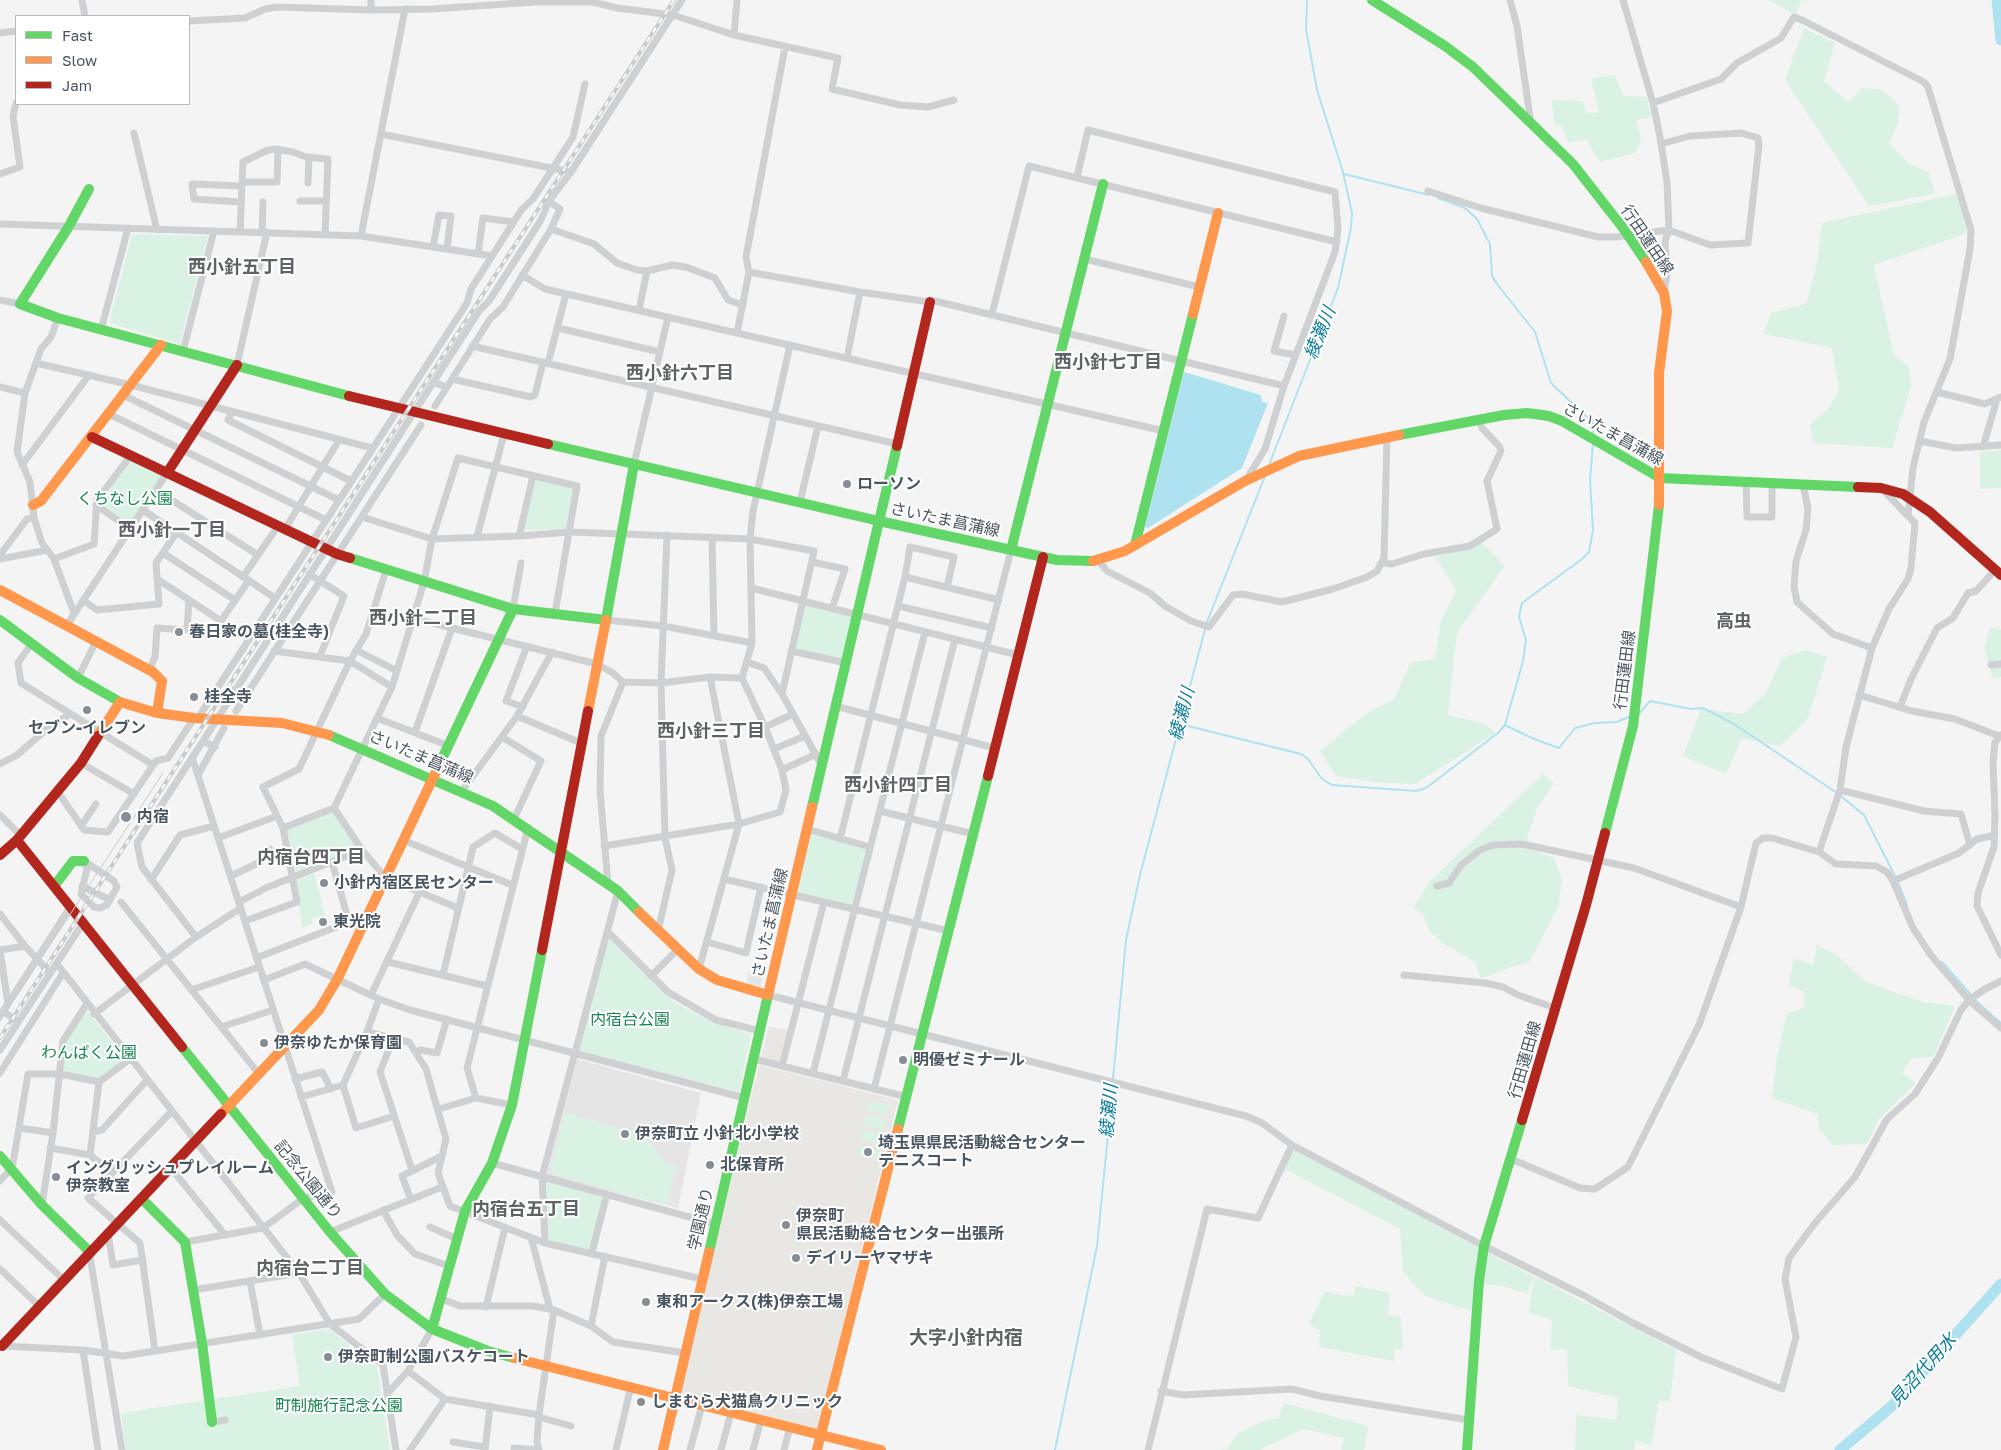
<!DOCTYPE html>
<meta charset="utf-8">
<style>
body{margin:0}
#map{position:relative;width:2001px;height:1450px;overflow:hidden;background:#f4f4f4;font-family:"Golos Text",sans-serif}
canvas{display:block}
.legend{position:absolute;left:15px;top:15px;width:175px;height:90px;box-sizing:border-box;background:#fff;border:1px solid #b7bbc0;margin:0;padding:6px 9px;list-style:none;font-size:15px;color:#4a5661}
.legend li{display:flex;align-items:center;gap:10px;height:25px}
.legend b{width:25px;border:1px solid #b7bbc0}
</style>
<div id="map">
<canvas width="2001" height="1450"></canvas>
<ul class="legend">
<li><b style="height:6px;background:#63d668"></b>Fast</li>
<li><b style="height:6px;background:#ff974d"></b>Slow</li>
<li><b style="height:6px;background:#b3261e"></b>Jam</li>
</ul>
</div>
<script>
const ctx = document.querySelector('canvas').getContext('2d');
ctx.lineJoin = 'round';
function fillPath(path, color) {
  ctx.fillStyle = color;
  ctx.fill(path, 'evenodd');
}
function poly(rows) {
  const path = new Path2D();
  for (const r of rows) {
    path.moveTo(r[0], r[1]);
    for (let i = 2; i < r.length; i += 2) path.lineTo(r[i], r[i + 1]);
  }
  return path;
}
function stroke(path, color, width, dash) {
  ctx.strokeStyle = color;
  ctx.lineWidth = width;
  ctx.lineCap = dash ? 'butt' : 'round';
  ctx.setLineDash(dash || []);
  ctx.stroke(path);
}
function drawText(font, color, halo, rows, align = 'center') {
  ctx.font = font + ' "Golos Text","Noto Sans JP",sans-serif';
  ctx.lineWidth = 4;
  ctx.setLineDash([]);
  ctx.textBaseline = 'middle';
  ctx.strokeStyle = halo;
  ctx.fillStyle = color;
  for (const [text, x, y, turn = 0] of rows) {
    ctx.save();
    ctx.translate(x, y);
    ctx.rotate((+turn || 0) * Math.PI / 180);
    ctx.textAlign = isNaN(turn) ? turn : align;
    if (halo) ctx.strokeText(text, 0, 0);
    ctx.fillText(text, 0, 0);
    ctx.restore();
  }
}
fillPath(poly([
 [769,1026,788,1030,781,1063,761,1058],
 [759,1065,898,1100,818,1429,678,1395]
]), '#e8e7e3');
fillPath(poly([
 [748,973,763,976,760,989,746,986],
 [577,1059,701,1093,678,1208,547,1175]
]), '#e6e5e6');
fillPath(poly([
 [1769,0,1802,0,1795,15],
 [1804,28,1835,43,1824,81,1849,103,1861,88,1883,90,1900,107,1898,123,1889,144,1911,165,1929,172,1935,194,1869,206,1785,80],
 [1614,75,1624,96,1646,97,1652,117,1636,120,1641,140,1635,153,1600,162,1586,139,1569,143,1561,125,1554,124,1552,100,1582,101,1587,114,1599,112,1591,79],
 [1957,194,1967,233,1874,265,1894,356,1909,367,1911,386,1892,448,1814,443,1810,425,1829,408,1839,389,1832,348,1763,334,1771,313,1806,304,1817,263,1822,223],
 [132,234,208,236,180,344,109,323],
 [2001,450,2001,488,1980,489,1980,452],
 [132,461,160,475,161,478,129,525,101,505,101,502,129,462],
 [537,479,573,487,575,490,566,529,522,530,534,481],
 [1480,541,1505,566,1457,632,1448,715,1485,724,1496,733,1415,784,1374,782,1336,776,1320,751,1363,716,1394,699,1411,662,1435,659,1441,620,1456,590,1436,557],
 [802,601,857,615,846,663,791,651],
 [1990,627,2001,630,2001,677,1993,679,1984,648],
 [1805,650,1827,657,1808,718,1780,746,1742,738,1726,774,1683,756,1701,709,1743,714,1766,693,1782,658],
 [1543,774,1554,784,1538,806,1524,847,1554,858,1562,879,1558,907,1529,963,1510,967,1481,979,1475,962,1443,943,1430,932,1424,916,1414,907,1429,882],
 [333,811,359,848,297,873,286,828],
 [807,829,870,847,855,909,791,894],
 [314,873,325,915,312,919,313,924,302,927,296,881],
 [607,938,610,938,674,1002,714,1023,751,1034,739,1092,579,1051],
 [1817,945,1838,956,1866,982,1923,1002,1955,1006,1933,1057,1912,1058,1902,1073,1916,1083,1879,1119,1867,1144,1833,1145,1819,1129,1818,1114,1772,1098,1777,1057,1787,1013,1803,1008,1805,992,1789,985,1794,958,1813,965],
 [84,1012,88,1012,124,1057,124,1060,98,1080,66,1073,63,1070,66,1043],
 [870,1101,890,1106,888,1115,868,1110],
 [565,1113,644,1135,666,1163,676,1165,667,1205,556,1175,551,1168],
 [867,1115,886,1120,884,1129,864,1125],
 [863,1130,883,1135,880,1144,861,1140],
 [859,1145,879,1150,877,1159,857,1155],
 [1293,1149,1480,1248,1471,1311,1425,1296,1403,1272,1400,1229,1283,1168],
 [542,1178,607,1194,592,1252,545,1243],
 [1488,1253,1533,1276,1528,1294,1503,1286,1483,1284],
 [1534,1276,1676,1350,1670,1402,1659,1401,1651,1446,1636,1440,1634,1450,1575,1450,1576,1415,1617,1420,1618,1398,1568,1386,1567,1349,1550,1350,1552,1320,1529,1313],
 [1355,1286,1390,1293,1388,1314,1401,1318,1403,1350,1394,1349,1394,1361,1319,1347,1320,1330,1309,1324,1325,1291,1344,1296,1354,1295],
 [329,1329,377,1367,390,1450,126,1450,121,1413,300,1386,292,1335],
 [1284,1403,1368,1426,1364,1450,1341,1450,1344,1438,1304,1429,1259,1450,1217,1450,1227,1449,1237,1434,1266,1420,1279,1418]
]), '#d9f2e3');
fillPath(poly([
 [1184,372,1261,395,1262,402,1268,403,1242,468,1148,528,1145,527]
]), '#aee2f0');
stroke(poly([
 [1344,174,1429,195],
 [1438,198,1465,208,1477,219,1490,244,1492,276,1497,284,1535,332,1551,383,1593,423,1593,433],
 [1269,465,1338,288,1351,228,1352,213,1343,172,1317,90,1306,29,1307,0],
 [1639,714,1650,701,1691,709,1703,708,1734,724,1837,793],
 [1180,724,1301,754,1308,759,1322,779,1332,785,1416,791,1426,788,1498,733,1505,725,1523,661,1526,640,1519,617,1522,603,1582,559,1589,552,1593,530,1590,480,1593,443],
 [1505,725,1534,739,1559,748,1575,728,1595,723,1617,722,1629,717],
 [1841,796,1864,815,1896,878],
 [1898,882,1907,905],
 [1942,962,1972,996],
 [1975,1000,2001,1023],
 [1113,1079,1126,940,1140,875,1207,622,1265,476],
 [1055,1450,1097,1246,1113,1084]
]), '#aee2f0', 2);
stroke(poly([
 [1892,1406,2001,1284]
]), '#aee2f0', 6);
stroke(poly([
 [1997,0,2001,40],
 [1840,1450,1892,1406,2001,1284]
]), '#aee2f0', 11);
stroke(poly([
 [82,0,85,16],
 [1510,0,1517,26,1531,124],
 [1623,0,1653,103,1660,137,1667,182,1669,230,1665,241,1667,274,1664,292],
 [371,10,371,0],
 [189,21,245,18,265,9,277,7,371,10,432,9,535,2,593,2,617,8,673,15,734,35,838,58,832,89,900,105,928,107,954,100],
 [0,33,16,31],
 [734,35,737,0],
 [134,133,157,230],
 [381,134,571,172],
 [0,174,20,167,13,116,16,103],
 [242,182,277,182,278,150],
 [308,183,309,157],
 [1428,191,1481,208,1598,237,1616,237,1669,230,1710,245,1748,243,1759,145,1758,138,1742,133,1690,136,1661,144],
 [300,201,326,201],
 [241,202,194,199,192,184,242,186],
 [0,224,361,236,492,256],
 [551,229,594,244,617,263,637,270,647,271,672,265,686,267,715,278,728,300,743,305],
 [240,232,243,162,268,150,276,149,293,152,306,157,328,159,325,235],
 [262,232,263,202],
 [361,236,405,9],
 [433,247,439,215,451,216,447,249],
 [478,254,483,218,514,222],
 [1085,259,1199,287],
 [749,272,860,292,930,302,935,301,1284,386,1335,252,1338,229,1335,192,1088,130,1077,177],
 [522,275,545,289,1164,431],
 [0,300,20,304],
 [639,310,647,271],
 [992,314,1029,166,1337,242],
 [1284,316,1274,351,1295,355],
 [58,318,51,337,41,349,25,393,17,452,30,482,34,518,42,543,54,559,74,613],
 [558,328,660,352],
 [101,330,128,228],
 [737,333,749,272,746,257,785,47],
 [472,346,897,444],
 [183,351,214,231],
 [847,358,860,292],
 [36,363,131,385,372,448],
 [548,363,566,294],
 [237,365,267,232],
 [452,379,531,397,535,395,543,362],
 [435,383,447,387,490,319,503,307,551,229,560,209,549,201],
 [0,387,25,393],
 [1937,392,1985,404,2001,397],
 [123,395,339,500],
 [435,406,447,387],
 [231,413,228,420,351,481],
 [109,414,326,520],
 [1920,441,1956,448,2001,445],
 [1983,447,1997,399],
 [634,464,668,317],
 [22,465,89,375],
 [1246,480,1265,449,1284,386],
 [1746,482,1747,517,1772,517,1772,483],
 [1803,484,1808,509,1806,530,1796,561,1794,587,1797,602,1833,634,1872,648],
 [156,490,258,555],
 [1884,491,1908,516],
 [800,502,818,426],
 [96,505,130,529],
 [143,510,275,598],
 [362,517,432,539,519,536,570,532,623,534,750,539,814,551,782,694],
 [285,529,339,440],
 [519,536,533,476],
 [477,537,504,434],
 [712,537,714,636],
 [163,553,235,600],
 [0,555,27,519,34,518],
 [0,559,47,550],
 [54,559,94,544,97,500,131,455],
 [1098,560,1107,571,1150,593,1165,606,1191,621,1209,627,1233,595,1242,594,1282,602,1333,589,1367,577,1377,571,1384,558,1387,437],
 [812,562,845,569,832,609],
 [1382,563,1392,564,1424,554,1470,546,1497,529,1487,481,1501,451,1499,446,1482,428,1479,419],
 [309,574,344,596,320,656],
 [243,577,278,526],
 [905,577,910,547,954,557,947,587],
 [157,579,221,621,249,580],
 [751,588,1018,655],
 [83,600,97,610,159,604,156,563,177,532],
 [898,606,992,628],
 [513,609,521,563],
 [412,618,597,664,613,673,623,682,661,683,710,677,742,678,765,727,782,770,786,790,780,812,739,824,604,846],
 [606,620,663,626,752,643],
 [67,625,167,473],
 [31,644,18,663,21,683,153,765],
 [356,650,397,671],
 [274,651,350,661,392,687],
 [791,651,846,663],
 [747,662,764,668,782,694,821,764],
 [1991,665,2001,664],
 [149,670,155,657,157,628,187,630,189,600],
 [78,678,96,641],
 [742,678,752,643,750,539,753,511,790,345],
 [235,689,245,697,421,425],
 [1859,695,1912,711,1955,719,1999,736],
 [835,706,995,748],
 [523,707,506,701,527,646],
 [1900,707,1911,679,1937,628,1953,618,1968,593,1976,591,1995,570],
 [236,711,245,697],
 [517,716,581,743],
 [198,718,467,303,471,289,522,209,533,199,573,137,585,84],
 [377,718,449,746],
 [765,727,793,714],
 [415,732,452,628],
 [2001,735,1995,742,1993,762,1995,816,1994,847,1978,893,1977,906,2001,955],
 [502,737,541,761,514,819],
 [203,741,479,311,489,301,541,220,549,201,571,172,682,0],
 [774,749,805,736],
 [81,763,134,794],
 [0,764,17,755,48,728,70,714],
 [782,770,816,754],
 [198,775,224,728],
 [1840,790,1924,811,1961,814,1970,845],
 [462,791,517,716,552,652],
 [58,792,84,830,108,832,156,761,168,758,194,718],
 [334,808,362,850,386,878,458,908],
 [880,811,973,834],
 [0,815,21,836],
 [81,826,96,804],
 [283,828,334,808,377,718,392,687,424,582,432,539,458,458,577,486,555,613],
 [807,829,870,847],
 [218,838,277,816],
 [840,839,905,577,999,600],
 [403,840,512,885],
 [1819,852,1836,864,1876,866,1887,872,1893,881,1913,928,1930,954,1969,1000,2001,1028],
 [84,861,114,881,117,887,107,905,100,908,94,907,81,894,87,869,84,861],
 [332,862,349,922,362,928],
 [231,876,258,863,270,849],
 [724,879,949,931],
 [151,880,180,835,214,826],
 [1893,881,1959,853,1977,839,1995,835],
 [608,884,600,791,601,736,623,682],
 [82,886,110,900],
 [1437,886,1449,883,1461,865,1480,850,1493,845,1522,844,1634,868,1741,907],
 [121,902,259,1074],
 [239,902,268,887,362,850],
 [0,914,25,946,50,973],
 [245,921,297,902,283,828,263,787,299,769,350,661,366,634,386,570],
 [607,931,668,992,716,1020,760,1031],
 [658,931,672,870,665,838,661,683,667,535],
 [196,937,142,867,137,843,203,741,215,747],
 [707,942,746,953,761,887],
 [0,950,8,1004],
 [0,950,25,946],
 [256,958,349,922],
 [388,962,487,986],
 [57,964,299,1273,330,1324,383,1365,396,1450],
 [699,969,739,824,710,677],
 [443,975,473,847,495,833,522,849],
 [1404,975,1485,983,1503,987,1518,995,1555,1008],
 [651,976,677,950],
 [264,980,305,964,379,999,410,1010,745,1098],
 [191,990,259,967],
 [371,995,420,891],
 [768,995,1246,1116,1262,1123,1292,1145,1484,1246,1583,1295,1633,1323,1701,1357,1782,1389,1796,1337,1785,1279,1789,1258,1815,1223,1855,1177,1887,1119,1915,1094,1938,1058,1961,1010,1969,1000,1985,989,2001,981],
 [379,999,367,1032,343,1085,356,1128,394,1116],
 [3,1011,18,1022],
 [94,1014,196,937,241,908],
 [0,1016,71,906],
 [221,1027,273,1010],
 [367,1032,409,1042,426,1069,446,1139,438,1173,450,1206,545,1243,702,1279],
 [393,1039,380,1072,412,1170],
 [0,1050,83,923],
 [416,1053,420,1050,437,1053,447,1019],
 [754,1059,907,1097],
 [782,1066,824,902],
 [0,1073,63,973],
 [813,1073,925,632],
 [295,1079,322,1072,331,1089],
 [843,1081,955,639],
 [874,1089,1011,550],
 [301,1097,343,1085],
 [476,1098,467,1068,528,828],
 [439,1109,476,1098,512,1105],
 [19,1128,53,1133],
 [93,1132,102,1130,147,1080],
 [50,1148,90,1155,111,1172],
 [90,1155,99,1082,130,1059],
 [1511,1159,1580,1188,1595,1189,1628,1167,1699,1025,1741,907,1756,843,1763,838,1772,838,1819,852,1840,790,1846,747,1872,648,1889,609,1908,579,1911,568,1915,523,1908,516,1913,468,1924,422,1950,359,1970,249,1971,230,1928,87,1924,82,1804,21,1794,17,1781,38,1737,63,1721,79,1653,103],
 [492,1163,715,1224],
 [171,1168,225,1235],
 [0,1181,10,1170,13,1163,28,1074,60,1074,99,1082],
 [411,1200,402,1176,442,1156],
 [42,1205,53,1133,63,1041,86,1005],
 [383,1210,397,1235,415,1254,449,1266],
 [0,1220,63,1279],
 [430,1227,457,1239],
 [330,1232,442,1187],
 [108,1233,113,1265,143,1260],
 [531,1237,550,1309],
 [185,1242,263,1228,304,1198,332,1192,192,757],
 [545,1243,542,1177,618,891],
 [89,1251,122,1450],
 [592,1252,607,1194],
 [0,1269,38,1305],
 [250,1281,260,1335],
 [193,1290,299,1273],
 [442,1299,460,1306,533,1306,554,1310,591,1326,613,1342,685,1353],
 [486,1307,505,1227],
 [591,1326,605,1256],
 [2,1346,83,1350,123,1356,359,1319,385,1294],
 [83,1350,98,1450],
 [155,1351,140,1243,88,1198,172,1111],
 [408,1371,445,1399,539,1415],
 [1161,1391,1183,1395,1292,1389,1320,1396,1469,1420],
 [387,1394,408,1371,432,1329],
 [539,1417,571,1426],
 [212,1422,225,1420],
 [453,1442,485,1447],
 [514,1448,539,1450],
 [410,1450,445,1399],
 [485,1450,490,1406],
 [539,1450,537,1442,539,1415,554,1310],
 [616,1450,631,1386],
 [690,1450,702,1405],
 [721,1450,731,1413],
 [753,1450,761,1420],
 [784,1450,790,1427],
 [1148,1450,1207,1209,1258,1218,1292,1145]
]), '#ced0d2', 7);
stroke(poly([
 [1372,0,1445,46,1473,67,1573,164,1623,228,1646,262],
 [89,189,69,226,20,304,58,318,349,396],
 [1399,435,1504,415,1527,413,1549,416,1562,421,1660,478,1858,487],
 [548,444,879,521,897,446],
 [1135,545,1193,314],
 [1011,550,1103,184],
 [350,558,513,609],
 [0,620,78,678,120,702],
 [329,735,493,806,618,891,639,912],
 [441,761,513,609,606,620,634,464],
 [812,807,879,521,1057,560,1093,561],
 [1605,833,1633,726,1659,505],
 [55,885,73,861,84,861],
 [182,1047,330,1232,385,1294,432,1329,488,1351,514,1358],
 [898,1129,988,776],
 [0,1156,42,1205,89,1251],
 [142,1199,185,1242,202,1343,212,1422],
 [709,1252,768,995],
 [432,1329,465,1211,492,1163,512,1105,542,950],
 [1467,1450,1479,1281,1484,1246,1522,1120]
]), '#63d668', 10);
stroke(poly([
 [1646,262,1664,293,1667,311,1659,373,1659,505],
 [1193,314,1218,213],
 [33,505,41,501,161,345],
 [1093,561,1125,551,1245,481,1299,456,1399,435],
 [0,590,153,672,162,681,157,713],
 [588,711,606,620],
 [98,736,120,702,157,713,194,718,282,723,329,735],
 [639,912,699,969,717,980,768,995,812,807],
 [221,1114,319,1010,338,978,441,761],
 [514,1358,881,1450],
 [663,1450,709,1252],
 [817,1450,898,1129]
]), '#ff974d', 10);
stroke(poly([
 [349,396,548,444],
 [92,437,337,554,350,558],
 [897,446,930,302],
 [167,473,237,365],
 [1858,487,1881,488,1903,494,1930,512,2001,575],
 [988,776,1043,557],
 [17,840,182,1047],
 [0,855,17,840,81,763,98,736],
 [542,950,588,711],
 [1522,1120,1586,905,1605,833],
 [2,1346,221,1114]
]), '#b3261e', 10);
stroke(poly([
 [0,1021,163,773]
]), '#c9cacc', 1);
const rail = poly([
 [0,1038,674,0]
]);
stroke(rail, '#c9cacc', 4);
stroke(rail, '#fff', 2, [5.5]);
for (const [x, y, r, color] of [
 [847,484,5,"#868d94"],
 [179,632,5,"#868d94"],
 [194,697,5,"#868d94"],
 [87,710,5,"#868d94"],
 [126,817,6,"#868d94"],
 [324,883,5,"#868d94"],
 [323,922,5,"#868d94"],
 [264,1043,5,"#868d94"],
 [903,1060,5,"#868d94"],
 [625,1134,5,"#868d94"],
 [868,1152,5,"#868d94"],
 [710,1165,5,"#868d94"],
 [56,1177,5,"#868d94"],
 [786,1225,5,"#868d94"],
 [796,1258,5,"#868d94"],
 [646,1302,5,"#868d94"],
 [328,1357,5,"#868d94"],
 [641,1402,5,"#868d94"]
]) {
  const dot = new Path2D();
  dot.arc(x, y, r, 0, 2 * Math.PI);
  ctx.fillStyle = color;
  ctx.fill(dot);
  stroke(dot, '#fff', 2);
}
drawText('16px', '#4a5661', '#fff', [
 ["行田蓮田線",1647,240,56],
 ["さいたま菖蒲線",1613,434,29],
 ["さいたま菖蒲線",945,520,12],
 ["行田蓮田線",1625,670,-83],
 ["さいたま菖蒲線",421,757,23],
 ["さいたま菖蒲線",770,923,-77],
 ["行田蓮田線",1525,1060,-74],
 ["記念公園通り",308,1180,51],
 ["学園通り",701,1219,-77]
]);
drawText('bold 16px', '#4a5661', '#fff', [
 ["ローソン",857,484],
 ["春日家の墓(桂全寺)",189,632],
 ["桂全寺",204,697],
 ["セブン-イレブン",87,728,"center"],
 ["内宿",137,817],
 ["小針内宿区民センター",334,883],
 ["東光院",333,922],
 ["伊奈ゆたか保育園",274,1043],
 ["明優ゼミナール",913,1060],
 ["伊奈町立 小針北小学校",635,1134],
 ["埼玉県県民活動総合センター",878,1143],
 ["テニスコート",878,1161],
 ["北保育所",720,1165],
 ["イングリッシュプレイルーム",66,1168],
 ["伊奈教室",66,1186],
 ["伊奈町",796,1216],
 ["県民活動総合センター出張所",796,1234],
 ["デイリーヤマザキ",806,1258],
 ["東和アークス(株)伊奈工場",656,1302],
 ["伊奈町制公園バスケコート",338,1357],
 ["しまむら犬猫鳥クリニック",651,1402]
], 'left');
drawText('16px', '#17864f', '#fff', [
 ["くちなし公園",125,499],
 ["内宿台公園",630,1020],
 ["わんぱく公園",89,1053],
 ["町制施行記念公園",339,1406]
]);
drawText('bold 18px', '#5f6368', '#fff', [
 ["西小針五丁目",242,267],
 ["西小針七丁目",1108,362],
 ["西小針六丁目",680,373],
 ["西小針一丁目",172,530],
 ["西小針二丁目",423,618],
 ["高虫",1734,621],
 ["西小針三丁目",711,731],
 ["西小針四丁目",898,785],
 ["内宿台四丁目",311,857],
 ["内宿台五丁目",526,1209],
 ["内宿台二丁目",310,1268]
]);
drawText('italic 18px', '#0c7c9b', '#fff', [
 ["綾瀬川",1320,333,-68],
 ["綾瀬川",1182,714,-75],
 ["綾瀬川",1109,1111,-85],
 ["見沼代用水",1923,1370,-48]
]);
drawText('bold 19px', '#5f6368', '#fff', [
 ["大字小針内宿",966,1338]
]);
</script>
